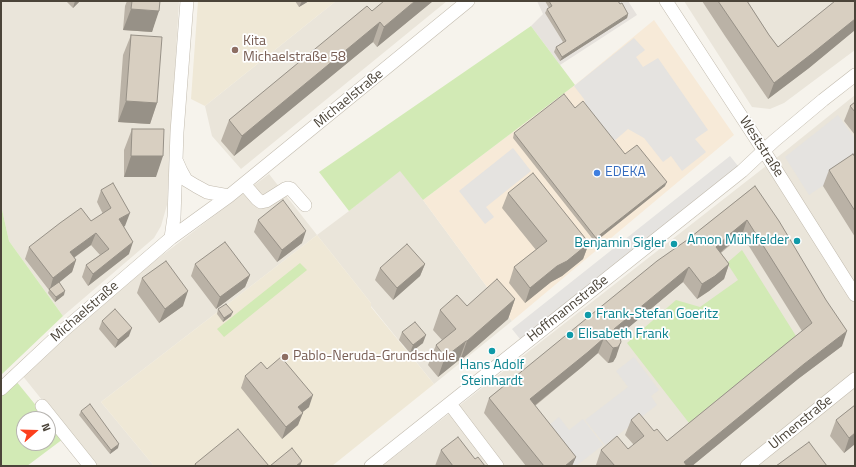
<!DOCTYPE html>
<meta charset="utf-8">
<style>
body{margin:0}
#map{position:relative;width:856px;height:467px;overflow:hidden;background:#f6f3ec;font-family:"Titillium Web",sans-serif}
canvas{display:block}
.frame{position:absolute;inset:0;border:2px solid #4b4439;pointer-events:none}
.north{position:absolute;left:16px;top:411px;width:40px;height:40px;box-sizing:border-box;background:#fff;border:1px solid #b7b4b0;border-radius:50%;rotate:70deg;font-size:11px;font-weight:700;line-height:16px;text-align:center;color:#4b4439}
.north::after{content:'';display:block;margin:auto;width:14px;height:18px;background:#fc3f1d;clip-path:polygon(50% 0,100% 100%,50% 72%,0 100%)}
</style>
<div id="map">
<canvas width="856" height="467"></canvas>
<div class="frame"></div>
<div class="north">N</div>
</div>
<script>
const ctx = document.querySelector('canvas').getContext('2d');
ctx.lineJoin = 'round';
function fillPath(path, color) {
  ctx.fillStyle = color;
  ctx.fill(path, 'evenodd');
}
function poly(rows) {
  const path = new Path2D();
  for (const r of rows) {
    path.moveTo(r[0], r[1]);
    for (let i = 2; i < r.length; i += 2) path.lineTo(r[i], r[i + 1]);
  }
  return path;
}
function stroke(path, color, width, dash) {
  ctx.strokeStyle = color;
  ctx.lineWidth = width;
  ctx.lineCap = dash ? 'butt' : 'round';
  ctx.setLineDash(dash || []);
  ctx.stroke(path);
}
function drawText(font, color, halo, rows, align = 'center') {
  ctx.font = font + ' "Titillium Web",sans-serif';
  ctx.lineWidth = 3.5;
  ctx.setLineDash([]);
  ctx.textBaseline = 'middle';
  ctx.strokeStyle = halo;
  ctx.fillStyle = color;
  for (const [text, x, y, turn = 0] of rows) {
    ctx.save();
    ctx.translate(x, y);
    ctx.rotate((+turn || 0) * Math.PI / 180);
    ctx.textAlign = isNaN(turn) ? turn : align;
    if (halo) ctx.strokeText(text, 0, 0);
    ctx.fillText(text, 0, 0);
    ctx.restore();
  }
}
fillPath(poly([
 [1,1,179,1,167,205,161,226,154,238,63,316,9,241,1,205],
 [336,1,447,1,241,169,212,136,205,106],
 [684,1,855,1,855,50,784,103,770,109,752,107],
 [855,95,855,466,382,466,789,148],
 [400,170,423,200,512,321,434,384,371,306,371,303,317,235,101,402,154,466,95,466,22,375,148,266,269,174,317,235,349,211]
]), '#eae5da');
fillPath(poly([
 [654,20,734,135,512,321,423,200,575,85]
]), '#f7ead8');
fillPath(poly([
 [537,1,628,1,637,15,560,65,531,26,543,14]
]), '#e6e2dd');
fillPath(poly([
 [198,1,336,1,205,106,191,99],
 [317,235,371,303,371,307,434,384,332,466,154,466,101,402]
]), '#efe8d6');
fillPath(poly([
 [531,26,575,85,423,200,400,171,349,211,319,172],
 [1,205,9,241,63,316,1,375],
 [742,250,796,336,689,423,627,343,676,300,700,307,738,280,727,263],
 [300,263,307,270,224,337,217,329],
 [16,381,47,419,24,419,24,443,48,443,48,421,63,439,27,466,1,466,1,396]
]), '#d2eab5');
fillPath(poly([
 [634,38,645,50,636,57,643,67,658,58,708,130,695,139,706,152,682,171,671,156,663,162,644,138,628,129,613,142,587,111,584,99,574,86],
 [838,115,855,139,855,164,809,195,785,157],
 [513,148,531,171,486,207,494,217,485,224,459,191],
 [730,156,742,171,524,344,512,329],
 [634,357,659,390,651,396,657,405,605,445,585,420,628,387,616,371],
 [559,417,569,430,583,419,603,445,576,466,572,466,544,429]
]), '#e5e3e0');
const minor = poly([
 [666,1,764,151,855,295],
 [177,162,181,171,186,180,196,186,207,192,229,196],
 [244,184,257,199,261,202,266,201,285,189,288,188,291,189,305,205],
 [171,238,174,217,177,132,187,1],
 [1,389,65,329,171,238,229,196,468,1],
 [450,404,497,466],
 [42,406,90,466],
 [371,466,742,171,774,141,823,100,855,75],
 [747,466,855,379]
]);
stroke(minor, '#c2bbae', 14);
stroke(minor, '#fff', 13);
fillPath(poly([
 [66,1,80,1,73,8],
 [127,1,160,1,152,32,123,30,125,6],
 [295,1,309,1,299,7],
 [433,1,377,47,373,42,234,156,221,141,229,120,372,11],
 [545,1,618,1,620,4,628,14,627,18,560,61,554,52,556,47,563,42,545,13,547,9,549,8],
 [702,1,747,1,769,35,778,47,855,1,855,30,809,68,768,99,725,36],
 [131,35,157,103,150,124,118,122,123,55],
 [855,102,855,135,844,121,850,106],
 [575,108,625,154,665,186,595,242,513,138,514,133],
 [132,129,156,177,124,177,124,150],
 [855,157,855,237,823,186,829,170],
 [755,186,842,346,798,379,692,466,597,466,596,465,601,450,628,449,634,445,625,435,631,420,654,431,667,441,802,331,742,235,721,253,729,264,724,279,709,291,697,299,683,282,619,335,616,357,613,362,608,363,598,353,582,367,535,406,576,457,572,466,526,466,484,413,489,398],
 [101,190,125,226,123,227,129,254,88,286,82,277,86,265,100,255,91,245,74,258,76,260,72,272,59,282,64,295,55,302,48,293,49,290,25,259,29,247,91,221,103,214,97,202],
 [508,193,589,243,583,259,562,276,551,282,525,303,509,283,514,267,536,250,502,208],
 [258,220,302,243,277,262,254,232],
 [195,264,250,275,245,287,216,309,191,276],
 [425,264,420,276,393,300,375,280,380,268],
 [142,278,183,306,159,323,137,293],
 [515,299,508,319,460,361,459,360,438,377,428,365,436,345,442,340,433,330,440,310],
 [218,309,231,316,223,322,217,314],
 [102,321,129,336,115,348,99,329],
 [402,332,423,343,410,353,399,340],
 [267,369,309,407,302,412,298,425,282,439,241,388,245,376],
 [855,405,855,444,844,453,830,436,836,420],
 [81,411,118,448,110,454,79,415],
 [441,450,475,459,485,466,435,466]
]), '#bab2a6');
fillPath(poly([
 [75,1,80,1,73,8],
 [302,1,309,1,299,7],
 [415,1,433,1,377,47,384,27],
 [131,9,159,11,152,32,123,30],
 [628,14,627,18,560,61,562,57],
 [855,19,855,30,809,68,768,99,774,83],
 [380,22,373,42,234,156,242,136],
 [126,101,157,103,150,124,118,122],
 [131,156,163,156,156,177,124,177],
 [667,182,665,186,595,242,596,238],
 [130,213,125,226,114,232,119,219],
 [747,220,742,235,724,249,711,262,716,247,730,234],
 [306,231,302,243,277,262,282,250],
 [96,233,91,245,65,264,70,252],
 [133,242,129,254,88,286,93,274],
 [589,243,583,259,562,276,551,282,525,303,530,288,557,266],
 [76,260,72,272,50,290,50,289,53,278],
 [425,264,420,276,393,300,397,288],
 [729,264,724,279,709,291,697,299,702,284],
 [689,267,683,282,609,344,614,329],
 [250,275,245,287,216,309,220,297],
 [65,291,64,295,55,302,56,297],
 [188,291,183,306,159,323,165,309],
 [515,299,508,319,460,361,467,341],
 [233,312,231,316,223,322,224,318],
 [132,328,129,336,115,348,118,340],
 [847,331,842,346,798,379,692,466,683,466,684,462,804,364],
 [426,335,423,343,410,353,413,345],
 [604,338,598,353,582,367,524,414,530,399],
 [466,341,459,360,438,377,445,357],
 [621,342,616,357,613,362,608,363,613,348],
 [313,395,309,407,294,419,298,407],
 [303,413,298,425,282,439,286,427],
 [855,433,855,444,844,453,849,438],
 [119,444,118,448,110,454,111,450],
 [576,457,572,466,565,466],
 [302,461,300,466,296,466]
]), '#979187');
const building = poly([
 [132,1,160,1,159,11,131,9,132,1],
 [384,1,415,1,384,27,380,22,242,136,229,120,367,6,372,11,384,1],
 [549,1,618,1,620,4,622,3,628,14,562,57,556,47,566,41,547,9,552,6,549,1],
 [718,1,747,1,769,35,778,47,835,1,855,1,855,19,814,52,774,83,718,1],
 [131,35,162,37,157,103,126,101,131,35],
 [564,94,575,108,583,101,625,154,637,145,667,182,596,238,514,133,564,94],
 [855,102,855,112,850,106,855,102],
 [132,129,164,129,163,156,131,156,132,129],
 [853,154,855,157,855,211,829,170,853,154],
 [533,173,589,243,567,261,557,266,530,288,514,267,547,241,508,193,533,173],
 [113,183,130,213,119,219,133,242,93,274,86,265,109,249,96,233,70,252,76,260,53,278,29,247,60,223,81,208,91,221,111,208,101,190,113,183],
 [755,186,779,221,826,300,847,331,804,364,684,462,687,466,615,466,601,450,617,436,628,449,644,436,631,420,639,413,654,431,657,429,667,441,787,343,812,323,747,220,730,234,716,247,729,264,715,276,702,284,689,267,614,329,620,337,621,342,618,347,613,348,604,338,588,352,530,399,576,457,565,466,544,466,489,398,657,261,687,240,755,186],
 [283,200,306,231,282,250,258,220,283,200],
 [225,242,250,275,220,297,195,264,225,242],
 [407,244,425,264,397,288,380,268,407,244],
 [166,261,188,291,165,309,142,278,166,261],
 [497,279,515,299,467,341,466,341,445,357,436,345,456,329,440,310,457,295,467,306,497,279],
 [59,282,65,291,56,297,49,289,59,282],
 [226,304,233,312,224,318,218,309,226,304],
 [115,309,132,328,118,340,102,321,115,309],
 [415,322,426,335,413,345,402,332,415,322],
 [281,357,313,395,298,407,303,413,286,427,245,376,261,362,267,369,281,357],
 [90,404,119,444,111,450,81,411,90,404],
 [855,405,855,433,849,438,836,420,855,405],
 [238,429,269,466,196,466,195,464,238,429],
 [458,437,475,459,478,457,485,466,453,466,441,450,458,437],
 [809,442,827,466,776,466,809,442],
 [292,448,302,461,296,466,270,466,292,448]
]);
fillPath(building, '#d8cfc1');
stroke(building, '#979187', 1);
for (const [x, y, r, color] of [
 [235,50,4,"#8d6e63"],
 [597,173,4,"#3f7fe0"],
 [797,241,4,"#0f9aa8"],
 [674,244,4,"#0f9aa8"],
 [588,315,4,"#0f9aa8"],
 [570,335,4,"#0f9aa8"],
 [492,351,4,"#0f9aa8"],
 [285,357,4,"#8d6e63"]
]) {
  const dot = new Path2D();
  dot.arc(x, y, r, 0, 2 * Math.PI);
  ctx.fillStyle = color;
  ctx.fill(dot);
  stroke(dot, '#fff', 1.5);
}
drawText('14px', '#785e54', '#fff', [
 ["Kita",243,42],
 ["Michaelstraße 58",243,58],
 ["Pablo-Neruda-Grundschule",293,357]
], 'left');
drawText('14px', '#4b4439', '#fff', [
 ["Michaelstraße",349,99,-39],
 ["Weststraße",761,147,57],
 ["Hoffmannstraße",568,309,-38],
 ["Michaelstraße",85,312,-41],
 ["Ulmenstraße",801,423,-39]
]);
drawText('14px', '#366cbe', '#fff', [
 ["EDEKA",605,173]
], 'left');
drawText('14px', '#0d838f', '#fff', [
 ["Amon Mühlfelder",789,241],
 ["Benjamin Sigler",666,244],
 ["Frank-Stefan Goeritz",596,315,"left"],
 ["Elisabeth Frank",578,335,"left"],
 ["Hans Adolf",492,366,"center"],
 ["Steinhardt",492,382,"center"]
], 'right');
</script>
